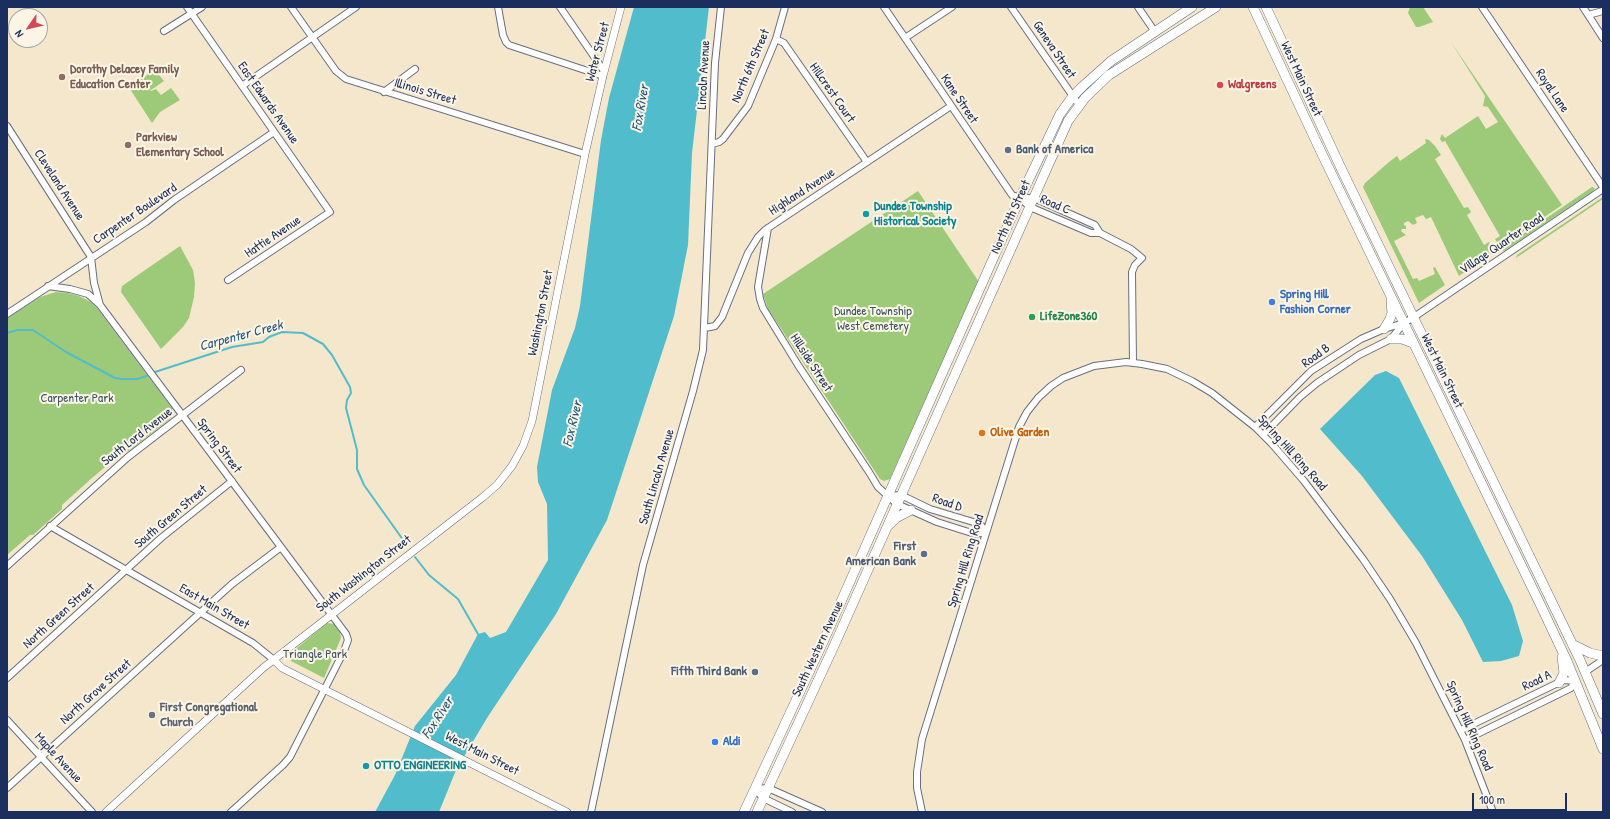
<!DOCTYPE html>
<style>
body{margin:0}
#map{position:relative;width:1610px;height:819px;overflow:hidden;background:#f4e7cc;font-family:"Patrick Hand",sans-serif}
canvas{display:block}
.frame{position:absolute;inset:0;border:8px solid #1b2f5e;pointer-events:none}
.north{position:absolute;left:8px;top:8px;width:40px;height:40px;box-sizing:border-box;background:#fcf5e5;border:1px solid #a2a6af;border-radius:50%;rotate:236deg;font-size:11px;font-weight:700;line-height:16px;text-align:center;color:#1b2f5e}
.north::after{content:'';display:block;margin:auto;width:14px;height:18px;background:#d1495b;clip-path:polygon(50% 0,100% 100%,50% 72%,0 100%)}
.scale{position:absolute;left:1472px;top:793px;width:95px;height:18px;box-sizing:border-box;border:2px solid #1b2f5e;border-top:0;padding-left:5px;font-size:12px;line-height:14px;white-space:nowrap;color:#1b2f5e;-webkit-text-stroke:3px #fcf5e5;paint-order:stroke}
</style>
<div id="map">
<canvas width="1610" height="819"></canvas>
<div class="frame"></div>
<div class="north">N</div>
<div class="scale">100 m</div>
</div>
<script>
const ctx = document.querySelector('canvas').getContext('2d');
ctx.lineJoin = 'round';
function fillPath(path, color) {
  ctx.fillStyle = color;
  ctx.fill(path, 'evenodd');
}
function poly(rows) {
  const path = new Path2D();
  for (const r of rows) {
    path.moveTo(r[0], r[1]);
    for (let i = 2; i < r.length; i += 2) path.lineTo(r[i], r[i + 1]);
  }
  return path;
}
function stroke(path, color, width, dash) {
  ctx.strokeStyle = color;
  ctx.lineWidth = width;
  ctx.lineCap = dash ? 'butt' : 'round';
  ctx.setLineDash(dash || []);
  ctx.stroke(path);
}
function drawText(font, color, halo, rows, align = 'center') {
  ctx.font = font + ' "Patrick Hand",sans-serif';
  ctx.lineWidth = 4;
  ctx.setLineDash([]);
  ctx.textBaseline = 'middle';
  ctx.strokeStyle = halo;
  ctx.fillStyle = color;
  for (const [text, x, y, turn = 0] of rows) {
    ctx.save();
    ctx.translate(x, y);
    ctx.rotate((+turn || 0) * Math.PI / 180);
    ctx.textAlign = isNaN(turn) ? turn : align;
    if (halo) ctx.strokeText(text, 0, 0);
    ctx.fillText(text, 0, 0);
    ctx.restore();
  }
}
fillPath(poly([
 [1410,7,1423,7,1433,22,1419,27,1416,27,1408,13],
 [1451,42,1562,205,1500,247,1495,239,1500,236,1445,141,1442,142,1440,139,1442,134,1445,138,1478,116,1486,129,1498,122,1488,107,1483,106,1485,96],
 [159,66,163,72,159,75,164,81,151,90,143,78],
 [141,77,151,91,156,89,161,95,171,88,180,100,160,112,152,123,128,86],
 [1425,139,1429,140,1435,146,1441,155,1435,159,1464,208,1468,207,1471,212,1467,215,1484,245,1489,242,1494,252,1459,276,1431,217,1426,219,1423,215,1415,218,1417,223,1413,225,1408,221,1404,223,1404,225,1406,226,1406,229,1402,229,1401,231,1406,235,1394,241,1413,279,1417,278,1419,281,1435,274,1433,268,1435,267,1445,285,1419,303,1363,187,1365,183,1389,162,1397,156,1400,161,1426,143],
 [1592,187,1595,188,1593,191,1507,249,1504,251,1501,249],
 [918,191,979,282,890,479,884,481,880,479,768,309,763,294],
 [1603,197,1603,199,1516,258,1517,255],
 [180,246,193,270,195,283,194,297,189,318,183,327,161,349,121,292,122,286],
 [56,292,68,293,79,296,91,302,97,308,172,408,173,414,170,419,126,453,123,452,92,478,62,505,62,509,33,535,30,535,7,555,7,318,40,297],
 [327,623,334,624,340,633,341,638,324,678,291,661,290,657,292,652]
]), '#9dca78');
fillPath(poly([
 [634,7,709,7,692,153,688,245,674,316,633,441,607,520,556,614,487,718,456,770,439,812,375,812,395,775,415,726,456,675,478,634,485,632,490,638,506,632,548,560,547,504,538,482,537,467,552,390,575,328,580,306,601,140,609,98],
 [1386,371,1399,378,1512,605,1523,641,1519,656,1501,661,1483,662,1462,620,1422,556,1362,476,1320,429,1375,375]
]), '#51bdcc');
stroke(poly([
 [7,333,17,330,33,330,66,352,115,378,122,379,137,379,147,376],
 [155,372,232,347,263,342,269,337,282,332,303,333,323,344,332,355,350,387,351,393,347,400,346,408,357,450,357,469,364,485,406,544],
 [415,557,429,575,458,599,478,634]
]), '#51bdcc', 2);
const minor = poly([
 [187,7,330,212,228,280],
 [291,7,336,71,346,79,585,154],
 [498,7,503,35,506,42,509,45,603,76],
 [560,7,604,71],
 [884,7,1012,195,1020,198,1034,198,1095,225,1100,233],
 [1011,7,1079,105],
 [1138,7,1155,32],
 [1482,7,1603,187],
 [1583,7,1603,38],
 [1588,15,1603,11],
 [164,31,202,7],
 [905,38,952,7],
 [776,39,784,43,867,162],
 [242,86,356,7],
 [384,92,415,69],
 [7,126,91,257,94,283,100,305,346,634,348,640,344,651,290,757,283,765,231,812],
 [712,144,719,142,723,139,748,106,776,39,785,7],
 [1020,198,1030,207,1091,233,1100,233,1131,249,1142,258,1135,265,1132,272,1133,363],
 [768,228,758,287,760,299,763,308,798,365,869,472,878,487,897,504,937,522,975,534,986,532],
 [48,286,70,289,88,294,99,304],
 [7,314,146,222,174,200,274,132],
 [705,328,715,326,722,317,748,253,758,237,765,230,951,106],
 [1255,427,1311,371,1361,339,1384,329,1404,323,1414,317,1603,189],
 [1263,435,1300,397,1317,383,1359,355,1391,339,1404,323],
 [888,496,901,495,930,509,980,524,986,532],
 [50,526,253,643,274,660],
 [7,566,128,457,241,370],
 [1585,672,1603,660],
 [7,678,161,538,232,481],
 [7,720,92,812],
 [1461,730,1564,680,1575,681,1571,688,1567,690,1465,740],
 [7,788,232,584,281,547],
 [755,789,768,788,822,812],
 [755,789,763,798,792,812],
 [591,812,643,565,693,391,703,350,715,63,721,7],
 [922,812,917,788,917,772,922,739,1019,427,1027,412,1038,398,1051,386,1063,378,1094,366,1126,362,1142,364,1167,369,1192,381,1212,393,1255,427,1272,444,1304,481,1363,559,1390,599,1416,643,1465,740,1493,812]
]);
const tertiary = poly([
 [274,660,282,668,567,812],
 [106,812,263,668,483,497,497,485,512,466,523,446,532,421,585,154,603,76,621,7]
]);
const primary = poly([
 [1253,7,1321,152,1541,606,1567,661,1603,749],
 [1266,7,1341,168,1580,660,1603,714],
 [1384,329,1390,319,1392,313,1391,301],
 [1391,339,1402,339,1413,343],
 [889,525,896,518,911,510],
 [1572,644,1590,653,1603,656],
 [1559,683,1564,673,1562,657],
 [744,812,824,640,1020,198,1060,114,1073,96,1083,86,1111,61,1192,7],
 [757,812,834,646,1068,121,1085,98,1109,75,1216,7]
]);
stroke(minor, '#676f84', 8);
stroke(tertiary, '#676f84', 8);
stroke(primary, '#676f84', 10);
stroke(minor, '#fff', 6);
stroke(tertiary, '#fff', 7);
stroke(primary, '#fff', 9);
for (const [x, y, r, color] of [
 [62,77,4,"#8d6e63"],
 [1220,85,4,"#e0444e"],
 [128,145,4,"#8d6e63"],
 [1008,150,4,"#5c6f8a"],
 [866,214,4,"#0f9aa8"],
 [1272,302,4,"#3f7fe0"],
 [1032,317,4,"#2e9e5b"],
 [982,433,4,"#e8710a"],
 [924,554,4,"#5c6f8a"],
 [755,672,4,"#5c6f8a"],
 [152,715,4,"#6b7280"],
 [715,742,4,"#3f7fe0"],
 [366,766,4,"#0f9aa8"]
]) {
  const dot = new Path2D();
  dot.arc(x, y, r, 0, 2 * Math.PI);
  ctx.fillStyle = color;
  ctx.fill(dot);
  stroke(dot, '#fcf5e5', 1.5);
}
drawText('13px', '#1b2f5e', '#fcf5e5', [
 ["Geneva Street",1054,50,56],
 ["Water Street",598,52,-75],
 ["North 6th Street",751,66,-67],
 ["Lincoln Avenue",704,75,-87],
 ["West Main Street",1301,79,65],
 ["Royal Lane",1552,91,56],
 ["Illinois Street",425,92,17],
 ["Hillcrest Court",832,93,55],
 ["Kane Street",959,99,56],
 ["East Edwards Avenue",268,103,55],
 ["Cleveland Avenue",59,185,57],
 ["Highland Avenue",802,192,-33],
 ["Road C",1055,205,23],
 ["Carpenter Boulevard",135,214,-34],
 ["North 8th Street",1011,217,-66],
 ["Hattie Avenue",273,237,-34],
 ["Village Quarter Road",1502,244,-34],
 ["Washington Street",541,313,-79],
 ["Road B",1316,356,-36],
 ["Hillside Street",811,363,57],
 ["West Main Street",1442,371,64],
 ["South Lord Avenue",137,437,-38],
 ["Spring Street",219,446,53],
 ["Spring Hill Ring Road",1292,453,48],
 ["South Lincoln Avenue",657,477,-74],
 ["Road D",947,503,19],
 ["South Green Street",171,517,-40],
 ["Spring Hill Ring Road",966,561,-73],
 ["South Washington Street",364,574,-38],
 ["East Main Street",214,607,30],
 ["North Green Street",59,616,-42],
 ["South Western Avenue",818,649,-65],
 ["Road A",1537,681,-26],
 ["North Grove Street",96,692,-42],
 ["Spring Hill Ring Road",1469,726,66],
 ["West Main Street",482,754,27],
 ["Maple Avenue",58,758,47]
]);
drawText('bold 13px', '#785e54', '#fcf5e5', [
 ["Dorothy Delacey Family",70,70],
 ["Education Center",70,85],
 ["Parkview",136,138],
 ["Elementary School",136,153]
], 'left');
drawText('bold 13px', '#be3a42', '#fcf5e5', [
 ["Walgreens",1228,85]
], 'left');
drawText('bold 13px', '#4e5e75', '#fcf5e5', [
 ["Bank of America",1016,150,"left"],
 ["First",916,547],
 ["American Bank",916,562],
 ["Fifth Third Bank",747,672]
], 'right');
drawText('bold 13px', '#0d838f', '#fcf5e5', [
 ["Dundee Township",874,207],
 ["Historical Society",874,222],
 ["OTTO ENGINEERING",374,766]
], 'left');
drawText('bold 13px', '#366cbe', '#fcf5e5', [
 ["Spring Hill",1280,295],
 ["Fashion Corner",1280,310],
 ["Aldi",723,742]
], 'left');
drawText('13px', '#3c5664', '#fcf5e5', [
 ["Dundee Township",873,312],
 ["West Cemetery",873,327],
 ["Carpenter Park",77,399],
 ["Triangle Park",315,655]
]);
drawText('bold 13px', '#27864d', '#fcf5e5', [
 ["LifeZone360",1040,317]
], 'left');
drawText('bold 13px', '#c56008', '#fcf5e5', [
 ["Olive Garden",990,433]
], 'left');
drawText('bold 13px', '#5b616d', '#fcf5e5', [
 ["First Congregational",160,708],
 ["Church",160,723]
], 'left');
drawText('italic 14px', '#2b5a7f', '#fcf5e5', [
 ["Fox River",641,108,-80],
 ["Carpenter Creek",241,336,-15],
 ["Fox River",573,424,-77],
 ["Fox River",438,718,-57]
]);
</script>
